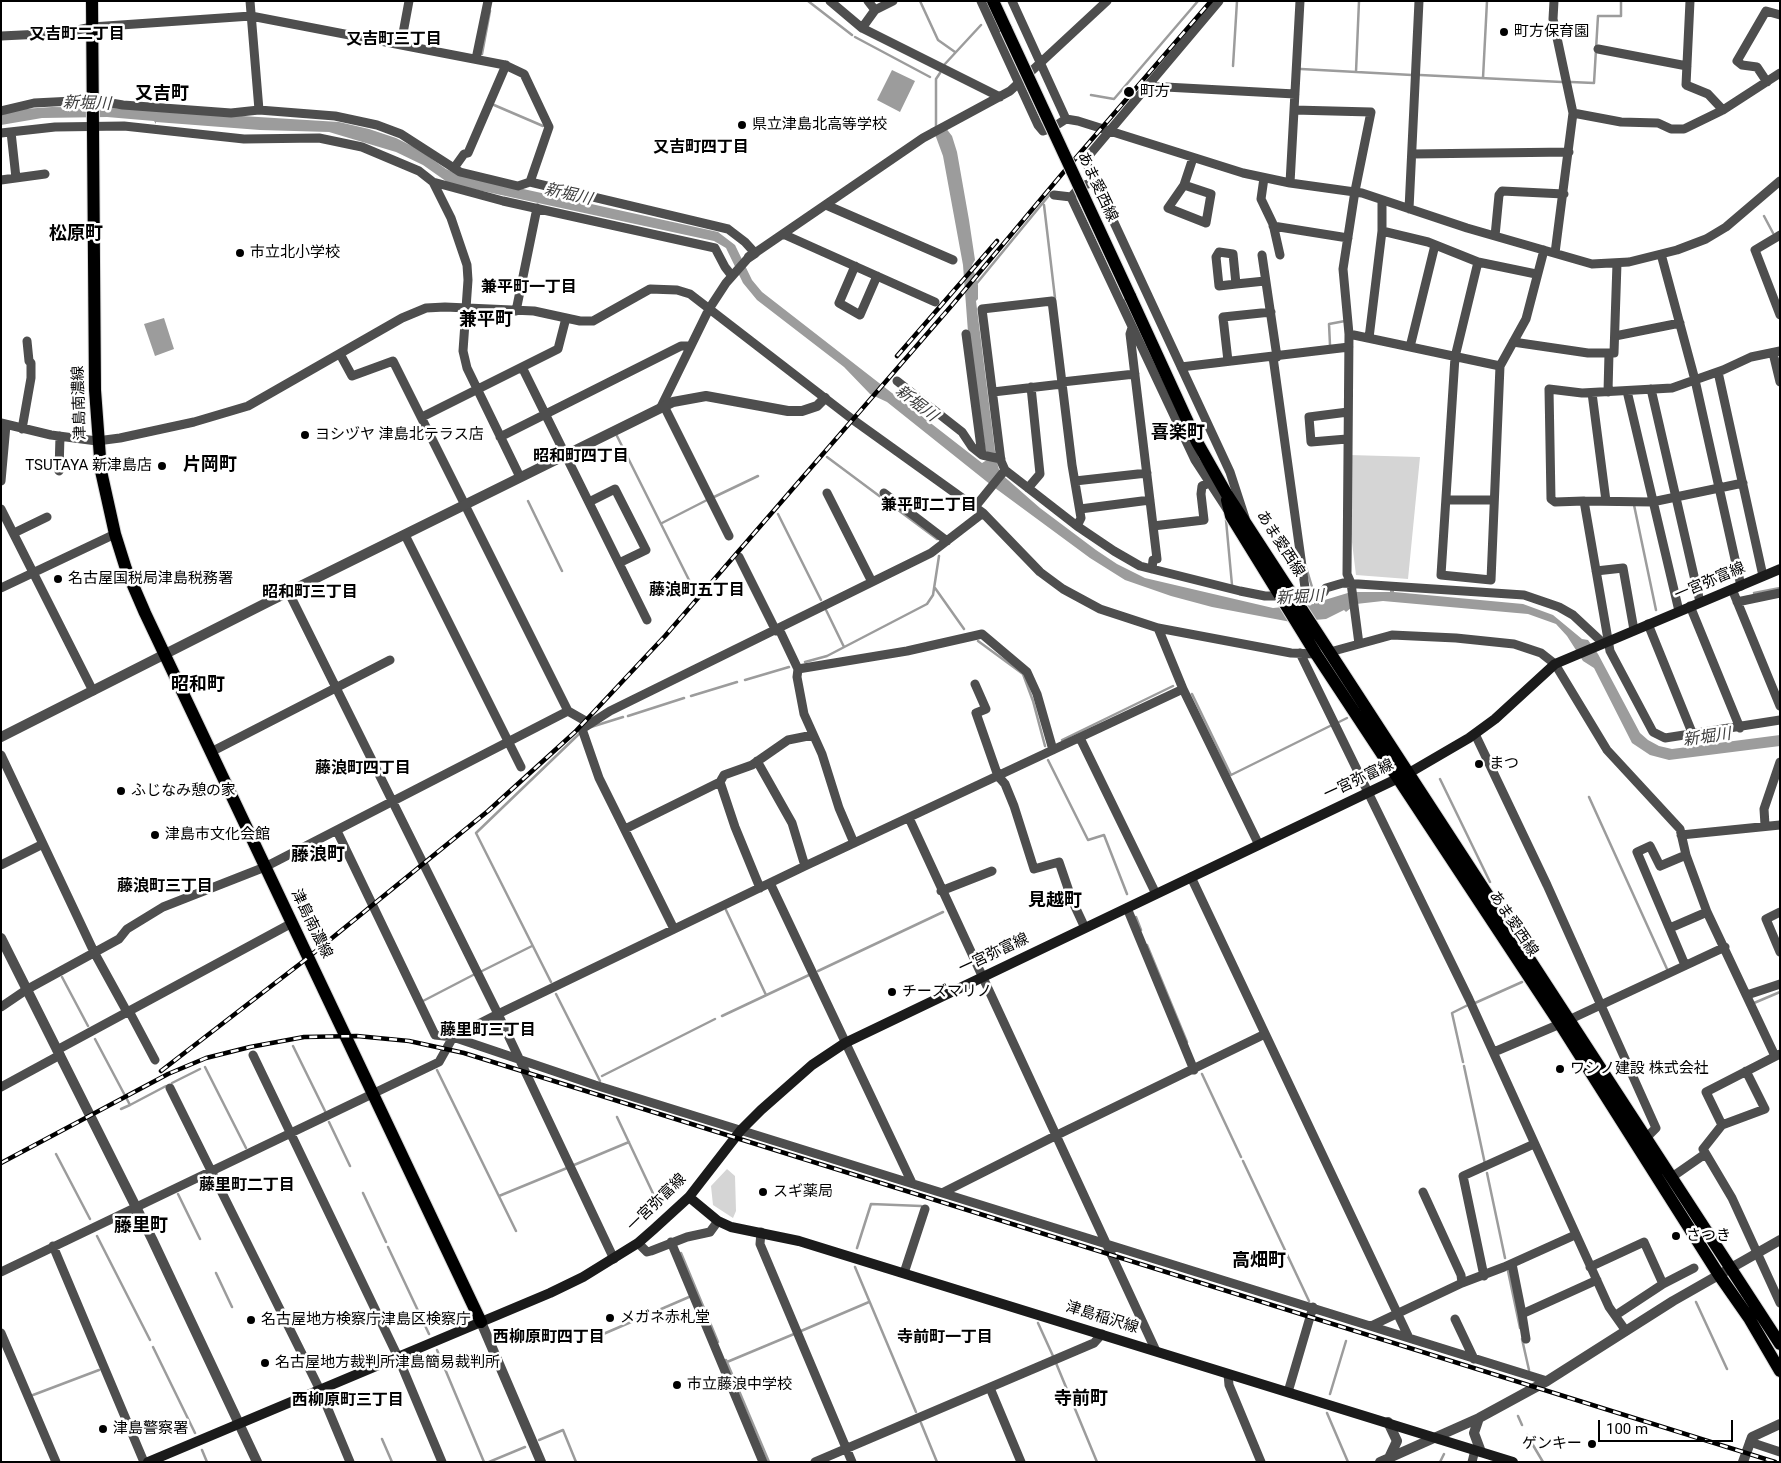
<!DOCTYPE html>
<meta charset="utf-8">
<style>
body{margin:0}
#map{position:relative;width:1781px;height:1463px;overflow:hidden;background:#fff;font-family:Roboto,sans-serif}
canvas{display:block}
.frame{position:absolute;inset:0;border:2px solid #000;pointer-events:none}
.scale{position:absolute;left:1598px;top:1420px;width:135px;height:22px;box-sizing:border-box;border:2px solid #000;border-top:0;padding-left:6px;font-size:15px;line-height:18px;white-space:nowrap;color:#000;-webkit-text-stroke:4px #fff;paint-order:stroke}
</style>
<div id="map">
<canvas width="1781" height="1463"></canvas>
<div class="frame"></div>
<div class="scale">100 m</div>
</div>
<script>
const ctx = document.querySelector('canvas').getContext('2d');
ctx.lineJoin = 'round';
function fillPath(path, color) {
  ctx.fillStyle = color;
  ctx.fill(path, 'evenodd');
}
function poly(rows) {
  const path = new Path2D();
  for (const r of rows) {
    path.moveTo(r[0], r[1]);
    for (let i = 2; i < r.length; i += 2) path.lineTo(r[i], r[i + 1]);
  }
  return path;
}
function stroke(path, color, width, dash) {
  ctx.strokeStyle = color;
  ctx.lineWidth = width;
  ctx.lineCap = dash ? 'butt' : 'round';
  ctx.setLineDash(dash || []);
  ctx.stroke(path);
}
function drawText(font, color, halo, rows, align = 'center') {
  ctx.font = font + ' Roboto,"Noto Sans JP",sans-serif';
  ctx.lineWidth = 5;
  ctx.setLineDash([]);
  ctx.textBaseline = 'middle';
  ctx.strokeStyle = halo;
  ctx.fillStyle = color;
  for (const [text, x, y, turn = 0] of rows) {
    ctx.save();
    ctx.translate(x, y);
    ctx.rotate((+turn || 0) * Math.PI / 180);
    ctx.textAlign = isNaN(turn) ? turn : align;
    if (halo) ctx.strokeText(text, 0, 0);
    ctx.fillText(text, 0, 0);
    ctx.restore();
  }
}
fillPath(poly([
 [1349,455,1420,457,1408,579,1356,575,1350,526],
 [727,1169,735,1176,736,1211,733,1218,713,1205,711,1186]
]), '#d5d5d5');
fillPath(poly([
 [892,70,915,81,900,112,877,100],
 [52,107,113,108,339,122,369,129,396,138,418,149,446,169,460,175,718,232,735,245,752,280,762,292,982,463,987,460,968,332,963,265,943,156,936,137,930,129,942,123,952,136,957,152,969,220,975,260,972,265,978,285,978,299,976,301,996,459,1000,473,1040,508,1096,550,1117,564,1145,578,1273,608,1314,604,1314,601,1318,602,1351,592,1390,592,1390,590,1394,590,1394,592,1523,604,1553,615,1582,639,1588,640,1598,654,1640,733,1648,740,1659,746,1672,749,1780,735,1780,746,1669,760,1650,755,1632,743,1594,668,1583,661,1567,636,1556,624,1528,614,1383,601,1356,604,1346,612,1344,610,1326,619,1291,622,1212,607,1171,596,1125,580,1090,558,991,485,887,402,870,394,844,367,757,300,743,283,726,248,714,241,450,184,423,165,396,152,329,132,260,130,156,122,156,124,154,121,107,117,42,118,1,125,1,115,23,109],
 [164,318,174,349,155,356,144,324]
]), '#9c9c9c');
stroke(poly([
 [808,1,852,35],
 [920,1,938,40,955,52],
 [855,37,930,77],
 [482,54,490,11],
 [944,65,981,25],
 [1233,66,1237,1],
 [1301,69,1412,75],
 [1356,72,1359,1],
 [1420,75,1562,82],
 [1483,78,1487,1],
 [1571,82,1594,83,1598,16,1621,16,1621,1],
 [1091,95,1114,99,1198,1],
 [494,105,543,126],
 [936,128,936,79,940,73],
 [1044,205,1055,298],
 [1764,216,1773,233],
 [977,283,1051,193],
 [1330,345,1329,324,1345,321],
 [617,436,694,590],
 [827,457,937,539],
 [714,497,758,476],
 [528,501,562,571],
 [1634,505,1656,610],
 [778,514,821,600],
 [1226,520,1232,585],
 [662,523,707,500],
 [1306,567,1312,587],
 [935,588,964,629],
 [1754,593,1780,588],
 [826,610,844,647],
 [978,641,1023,674,1033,701,1045,746],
 [805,662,827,656,927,604,933,595,939,556],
 [745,680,789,667],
 [1192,694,1231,775,1332,725],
 [691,696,737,682],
 [628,716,684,698],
 [1339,722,1347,718],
 [591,727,623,717],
 [1062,740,1173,686],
 [1048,760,1088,840,1104,835,1127,894],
 [1440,779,1490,882],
 [1589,797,1667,969],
 [726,910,766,995],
 [1136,917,1141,930],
 [1147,945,1187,1042],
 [818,971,943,912],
 [480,972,532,946],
 [62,977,88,1026],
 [551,982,476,833,579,734],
 [556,994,600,1081],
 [423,1001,475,974],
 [1475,1003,1522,982],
 [1754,1003,1780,992],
 [722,1016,809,975],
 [95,1039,130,1105,121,1109],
 [293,1046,325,1111],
 [1463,1062,1452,1013,1468,1005],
 [1464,1066,1485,1164],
 [205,1067,246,1148],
 [437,1070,516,1231],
 [1202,1074,1241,1157],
 [602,1076,715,1019],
 [172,1083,200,1069],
 [130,1105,166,1086],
 [617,1117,658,1204],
 [329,1122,350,1166],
 [56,1154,90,1219],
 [1243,1161,1309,1301],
 [574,1165,629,1142],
 [1487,1173,1505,1258],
 [363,1193,386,1242],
 [178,1194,200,1239],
 [499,1196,567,1168],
 [97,1236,150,1340],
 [388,1247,429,1334],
 [857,1248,871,1204,921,1206],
 [681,1253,718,1342],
 [855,1267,916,1412],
 [1508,1271,1520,1328],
 [216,1273,232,1307],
 [1696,1302,1727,1369],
 [1038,1323,1053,1356],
 [801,1331,869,1302],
 [601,1335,689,1297],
 [1522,1339,1529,1370],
 [153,1347,195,1433],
 [437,1350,484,1462],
 [726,1360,769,1462],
 [727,1362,794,1334],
 [1056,1363,1097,1462],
 [1330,1394,1346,1341],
 [33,1395,99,1370],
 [1327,1413,1348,1462],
 [1518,1416,1522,1425],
 [921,1423,937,1462],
 [1527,1435,1543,1462],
 [382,1439,392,1462],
 [539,1440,563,1430,576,1462],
 [202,1450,207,1462],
 [489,1462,525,1447],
 [1440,1462,1444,1454]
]), '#9c9c9c', 2.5);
const primary = poly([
 [92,1,95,390,101,471,115,534,126,569,145,613,481,1322],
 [993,1,1006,29],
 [1130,296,1197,442,1226,493,1780,1344],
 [1227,500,1231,516,1316,654,1560,1024,1719,1275,1749,1318,1780,1371]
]);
stroke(primary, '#dbdbdb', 14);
stroke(poly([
 [250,1,259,110],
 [830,1,862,28,1000,97],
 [868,1,875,10],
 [981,1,1038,125,1043,131,1052,128,1066,119,1078,121,1243,173,1290,183,1362,193,1467,228,1592,264,1629,262,1677,250,1706,239,1726,227,1780,181],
 [1012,1,1066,119],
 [1219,1,1085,160,1230,472,1245,518],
 [1554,1,1553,19,1573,113,1555,253],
 [1690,1,1686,85,1708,94,1723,110],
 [862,28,875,10,893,1],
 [1,36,63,33,92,27,251,16,505,65,524,74,549,127,530,182,728,229,745,242,755,253,923,138,1010,91,1107,1],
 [401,44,409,1],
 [1598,49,1687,66],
 [476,59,488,1],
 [1767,82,1757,67,1742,65,1737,61,1766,11,1780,15],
 [1147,86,1295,94],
 [1294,110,1371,112,1355,191,1343,269,1349,334],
 [1,111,34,103,93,100,123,105,231,113,259,110,335,116,377,125,401,134,460,172,518,186,530,182],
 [1573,113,1621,122,1658,123,1671,129,1684,129,1723,110,1780,73],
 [11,132,16,178],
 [1,133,55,127,124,126,244,139,319,138,362,147,419,171,433,182,451,218,467,265,468,280,463,351,467,368,520,477],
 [1412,154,1569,152],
 [454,168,464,154,468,153,506,65],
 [1264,178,1261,199,1273,224,1280,255],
 [1,180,45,174],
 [433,182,503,201,715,248,725,267,732,276],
 [1095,182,1081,186,1071,197,1195,460,1227,509],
 [1290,183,1300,1],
 [1184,185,1211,194,1206,223,1168,208,1184,185,1193,158],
 [1054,195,1071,197],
 [826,205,953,260],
 [1409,209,1419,1],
 [1273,226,1348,238],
 [1382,231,1428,242,1478,262,1536,274],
 [783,234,935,302],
 [1780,235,1755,250,1780,315],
 [1495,236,1499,195,1502,191,1564,194],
 [1661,254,1695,380,1741,586],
 [1262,255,1277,357],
 [1478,262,1455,357,1441,575,1491,580,1500,366,1526,319,1544,250],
 [855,266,839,303,860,315,877,276],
 [1236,284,1233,254,1219,252,1216,257,1219,286,1236,284,1265,281],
 [516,311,537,208],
 [1132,328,1130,334,1157,559,1153,560,1152,569],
 [966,334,982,455],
 [1615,336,1680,323],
 [1369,338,1382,231,1382,200],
 [1513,342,1588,353,1614,353,1617,263],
 [1410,347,1435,245],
 [1780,351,1751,357,1723,370,1672,388,1582,393,1549,389,1551,499,1555,502,1584,501,1610,651,1653,732,1665,738,1780,720],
 [1773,353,1780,382],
 [340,354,352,376,393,361,568,711,589,723],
 [1273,357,1306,595],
 [1228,361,1223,317,1271,312],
 [522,367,647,620],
 [1181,367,1349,347],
 [1718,372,1763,576],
 [897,381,962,432,972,447,982,455,1001,459],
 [1062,382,1135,374],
 [1651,389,1700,602],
 [1627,391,1679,611],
 [993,392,1062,384],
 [1608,392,1609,353],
 [1592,393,1606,501],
 [664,406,729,536],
 [661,407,709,309,726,283,749,257],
 [422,417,558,349,566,318],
 [1,423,51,435,97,441,120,438,194,422,248,406,402,318,426,308,445,307,534,311,580,321,593,321,650,289,677,290,690,294,852,419,983,513,1040,572,1063,589,1100,609,1158,628,1291,653,1316,654],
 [22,429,31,378,31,363,29,361,27,341],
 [500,437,681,346,691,346],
 [1347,439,1311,442,1309,417,1348,412],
 [59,471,60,436],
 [1,481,6,425],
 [1075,481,1147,473],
 [1028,488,1040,474,1031,387],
 [827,493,872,582],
 [884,493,947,541],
 [1446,500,1494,500],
 [1584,501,1652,502,1743,483],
 [589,502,615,489,646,550,619,563],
 [975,507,1005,470],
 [1,509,93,691],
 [1080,509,1150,500],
 [1077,526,1081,518,1072,465,1052,301,982,309,1001,461,1005,470,1077,526,1114,551,1140,566,1240,591,1265,596,1281,596],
 [1153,526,1204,520,1201,494,1202,486,1209,483],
 [14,533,47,517],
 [405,535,521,767],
 [739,557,776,631],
 [1596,571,1623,568,1634,630],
 [1,588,115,534],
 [1732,589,1780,706],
 [289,593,498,1014,614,1259],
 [1294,596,1315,595,1324,592,1326,588,1343,583,1524,595,1559,607,1573,615,1603,643],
 [1737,602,1780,593],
 [1690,606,1740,728],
 [1648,624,1693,735],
 [1158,628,1183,689,1259,845],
 [779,629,798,669,797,677,804,714,822,754,839,808,854,843],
 [1359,644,1351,583,1347,574,1349,334,1500,366],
 [1330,652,1392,635,1456,638,1514,644,1541,653,1555,664,1607,750,1680,829,1686,855,1707,912,1775,1056],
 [1300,653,1469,999,1609,1307,1626,1331],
 [798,669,907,651,982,634,1027,672,1037,694,1053,750],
 [975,684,986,709,976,713,998,776,1005,784,1014,806,1034,869,1059,862,1072,900,1085,928],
 [1475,734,1547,885,1656,1128,1646,1138],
 [1080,738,1156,894],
 [211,752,390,660],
 [1,755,94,952,127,1012],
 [757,761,792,823,805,866],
 [720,782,735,827,760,888],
 [909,818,1156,1351],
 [1765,825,1764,809,1780,762],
 [625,829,720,782,724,775,752,765,788,740,813,735],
 [337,831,435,1035,453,1037,595,1085,1547,1381],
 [1681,835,1780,825],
 [1,865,43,844],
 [1191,877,1409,1338],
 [770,883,912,1183],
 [941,891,992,871],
 [1127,908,1194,1070],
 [1780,912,1766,919,1780,952],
 [1670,928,1707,912],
 [674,929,599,778,582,729,610,711,931,553,983,513],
 [1685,965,1637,852,1650,846,1660,866,1686,855],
 [1747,995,1780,984],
 [1,1007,26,990,119,939,127,929,163,907,265,867,568,711],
 [129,1011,155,1060],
 [57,1050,292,923],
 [1494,1052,1560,1024,1725,947],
 [1780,1054,1706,1092,1722,1125,1703,1149,1732,1198,1780,1303],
 [253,1055,398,1357,442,1462],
 [1,1087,60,1055],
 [170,1088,320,1390,350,1462],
 [1722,1125,1765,1109,1746,1071],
 [1672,1177,1705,1154],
 [944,1192,1055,1136,1265,1034],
 [1423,1192,1461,1275,1462,1283],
 [761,1232,760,1244,852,1462],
 [671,1242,763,1462],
 [638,1243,647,1252,651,1251,687,1237,710,1232,718,1221],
 [53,1246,144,1462],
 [1512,1264,1522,1314],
 [1590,1267,1644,1242,1663,1284],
 [1,1272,439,1062,453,1037,498,1014,805,866,1183,689],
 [904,1273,925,1209],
 [1484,1276,1463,1176,1534,1144],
 [1616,1315,1663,1284,1694,1268],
 [1455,1319,1474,1359],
 [1371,1326,1462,1283,1504,1267,1575,1235],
 [1,1333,56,1462],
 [1526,1339,1522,1314,1597,1280],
 [1228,1374,1229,1385,1261,1462],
 [990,1388,1021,1462],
 [1288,1392,1313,1307],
 [1750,1442,1780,1452],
 [815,1462,1094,1343,1102,1334],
 [1472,1462,1475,1450]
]), '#4e4e4e', 9);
stroke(poly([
 [749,257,755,253],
 [1,737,270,601,673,402,706,396,788,411,802,411,817,406,825,398],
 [1,938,152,1239,257,1462],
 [481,1322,541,1462],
 [1479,1418,1474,1433,1481,1452],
 [1388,1422,1397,1441,1389,1458],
 [1380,1462,1479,1418,1547,1381,1673,1301,1780,1240],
 [1743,1462,1752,1437,1780,1424]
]), '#4e4e4e', 10);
stroke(poly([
 [689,1197,718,1221,731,1227,799,1241,1513,1462],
 [148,1462,550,1293,583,1277,638,1243,654,1229,689,1197,741,1130,761,1110,812,1065,845,1043,1409,773,1469,738,1495,719,1555,664,1780,569]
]), '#1b1b1b', 10);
stroke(primary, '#000', 12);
const rail = poly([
 [897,356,997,241],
 [161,1071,305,960,488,811,575,732,665,636,953,304,1062,174,1211,1],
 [1,1163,168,1074,206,1058,250,1047,304,1037,357,1036,409,1041,464,1053,1775,1462]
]);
stroke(rail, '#000', 4.5);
stroke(rail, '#fff', 2.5, [8]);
const primaryBridge = poly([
 [1006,29,1130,296]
]);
stroke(primaryBridge, '#dbdbdb', 14, []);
stroke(primaryBridge, '#000', 12);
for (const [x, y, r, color] of [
 [1504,32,5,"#000"],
 [1129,92,6,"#000"],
 [742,125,5,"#000"],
 [240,253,5,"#000"],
 [305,435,5,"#000"],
 [162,466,5,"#000"],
 [58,579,5,"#000"],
 [1479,764,5,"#000"],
 [121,791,5,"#000"],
 [155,835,5,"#000"],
 [892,992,5,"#000"],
 [1560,1069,5,"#000"],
 [763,1192,5,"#000"],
 [1676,1236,5,"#000"],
 [610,1318,5,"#000"],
 [251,1320,5,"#000"],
 [265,1363,5,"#000"],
 [677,1385,5,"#000"],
 [103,1429,5,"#000"],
 [1592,1444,5,"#000"]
]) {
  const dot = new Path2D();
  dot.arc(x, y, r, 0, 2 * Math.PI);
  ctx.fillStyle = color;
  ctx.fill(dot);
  stroke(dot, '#fff', 2);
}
drawText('15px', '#000', '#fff', [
 ["町方保育園",1514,32],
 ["町方",1140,92],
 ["県立津島北高等学校",752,125],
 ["市立北小学校",250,253],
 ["ヨシヅヤ 津島北テラス店",315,435],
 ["TSUTAYA 新津島店",152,466,"right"],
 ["名古屋国税局津島税務署",68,579],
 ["まつ",1489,764],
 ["ふじなみ憩の家",131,791],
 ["津島市文化会館",165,835],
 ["チーズマリノ",902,992],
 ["ワシノ建設 株式会社",1570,1069],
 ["スギ薬局",773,1192],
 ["さつき",1686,1236],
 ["メガネ赤札堂",620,1318],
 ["名古屋地方検察庁津島区検察庁",261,1320],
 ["名古屋地方裁判所津島簡易裁判所",275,1363],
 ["市立藤浪中学校",687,1385],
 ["津島警察署",113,1429],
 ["ゲンキー",1582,1444,"right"]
], 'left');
drawText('15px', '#000', '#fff', [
 ["あま愛西線",1097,187,65],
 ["津島南濃線",80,403,-92],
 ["あま愛西線",1280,544,57],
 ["一宮弥富線",1710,582,-23],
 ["一宮弥富線",1359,780,-25],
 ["津島南濃線",311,924,64],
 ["あま愛西線",1513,924,56],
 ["一宮弥富線",994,954,-25],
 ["一宮弥富線",657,1203,-44],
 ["津島稲沢線",1102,1318,17]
]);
drawText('bold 16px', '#000', '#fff', [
 ["又吉町二丁目",77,35],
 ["又吉町三丁目",394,40],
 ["又吉町四丁目",701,148],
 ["兼平町一丁目",529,288],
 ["昭和町四丁目",581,457],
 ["兼平町二丁目",929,506],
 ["藤浪町五丁目",697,591],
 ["昭和町三丁目",310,593],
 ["藤浪町四丁目",363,769],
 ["藤浪町三丁目",165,887],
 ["藤里町三丁目",488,1031],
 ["藤里町二丁目",247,1186],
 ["西柳原町四丁目",549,1338],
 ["寺前町一丁目",945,1338],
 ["西柳原町三丁目",348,1401]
]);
drawText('italic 16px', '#3d3d3d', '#fff', [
 ["新堀川",87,104,2],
 ["新堀川",568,195,13],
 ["新堀川",916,404,38],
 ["新堀川",1300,598,-3],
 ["新堀川",1707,738,-8]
]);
drawText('bold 18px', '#000', '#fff', [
 ["又吉町",162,94],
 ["松原町",76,234],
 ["兼平町",486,320],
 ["喜楽町",1178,433],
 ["片岡町",210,465],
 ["昭和町",198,685],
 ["藤浪町",318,855],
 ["見越町",1055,901],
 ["藤里町",141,1226],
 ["高畑町",1259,1261],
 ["寺前町",1081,1399]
]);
</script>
